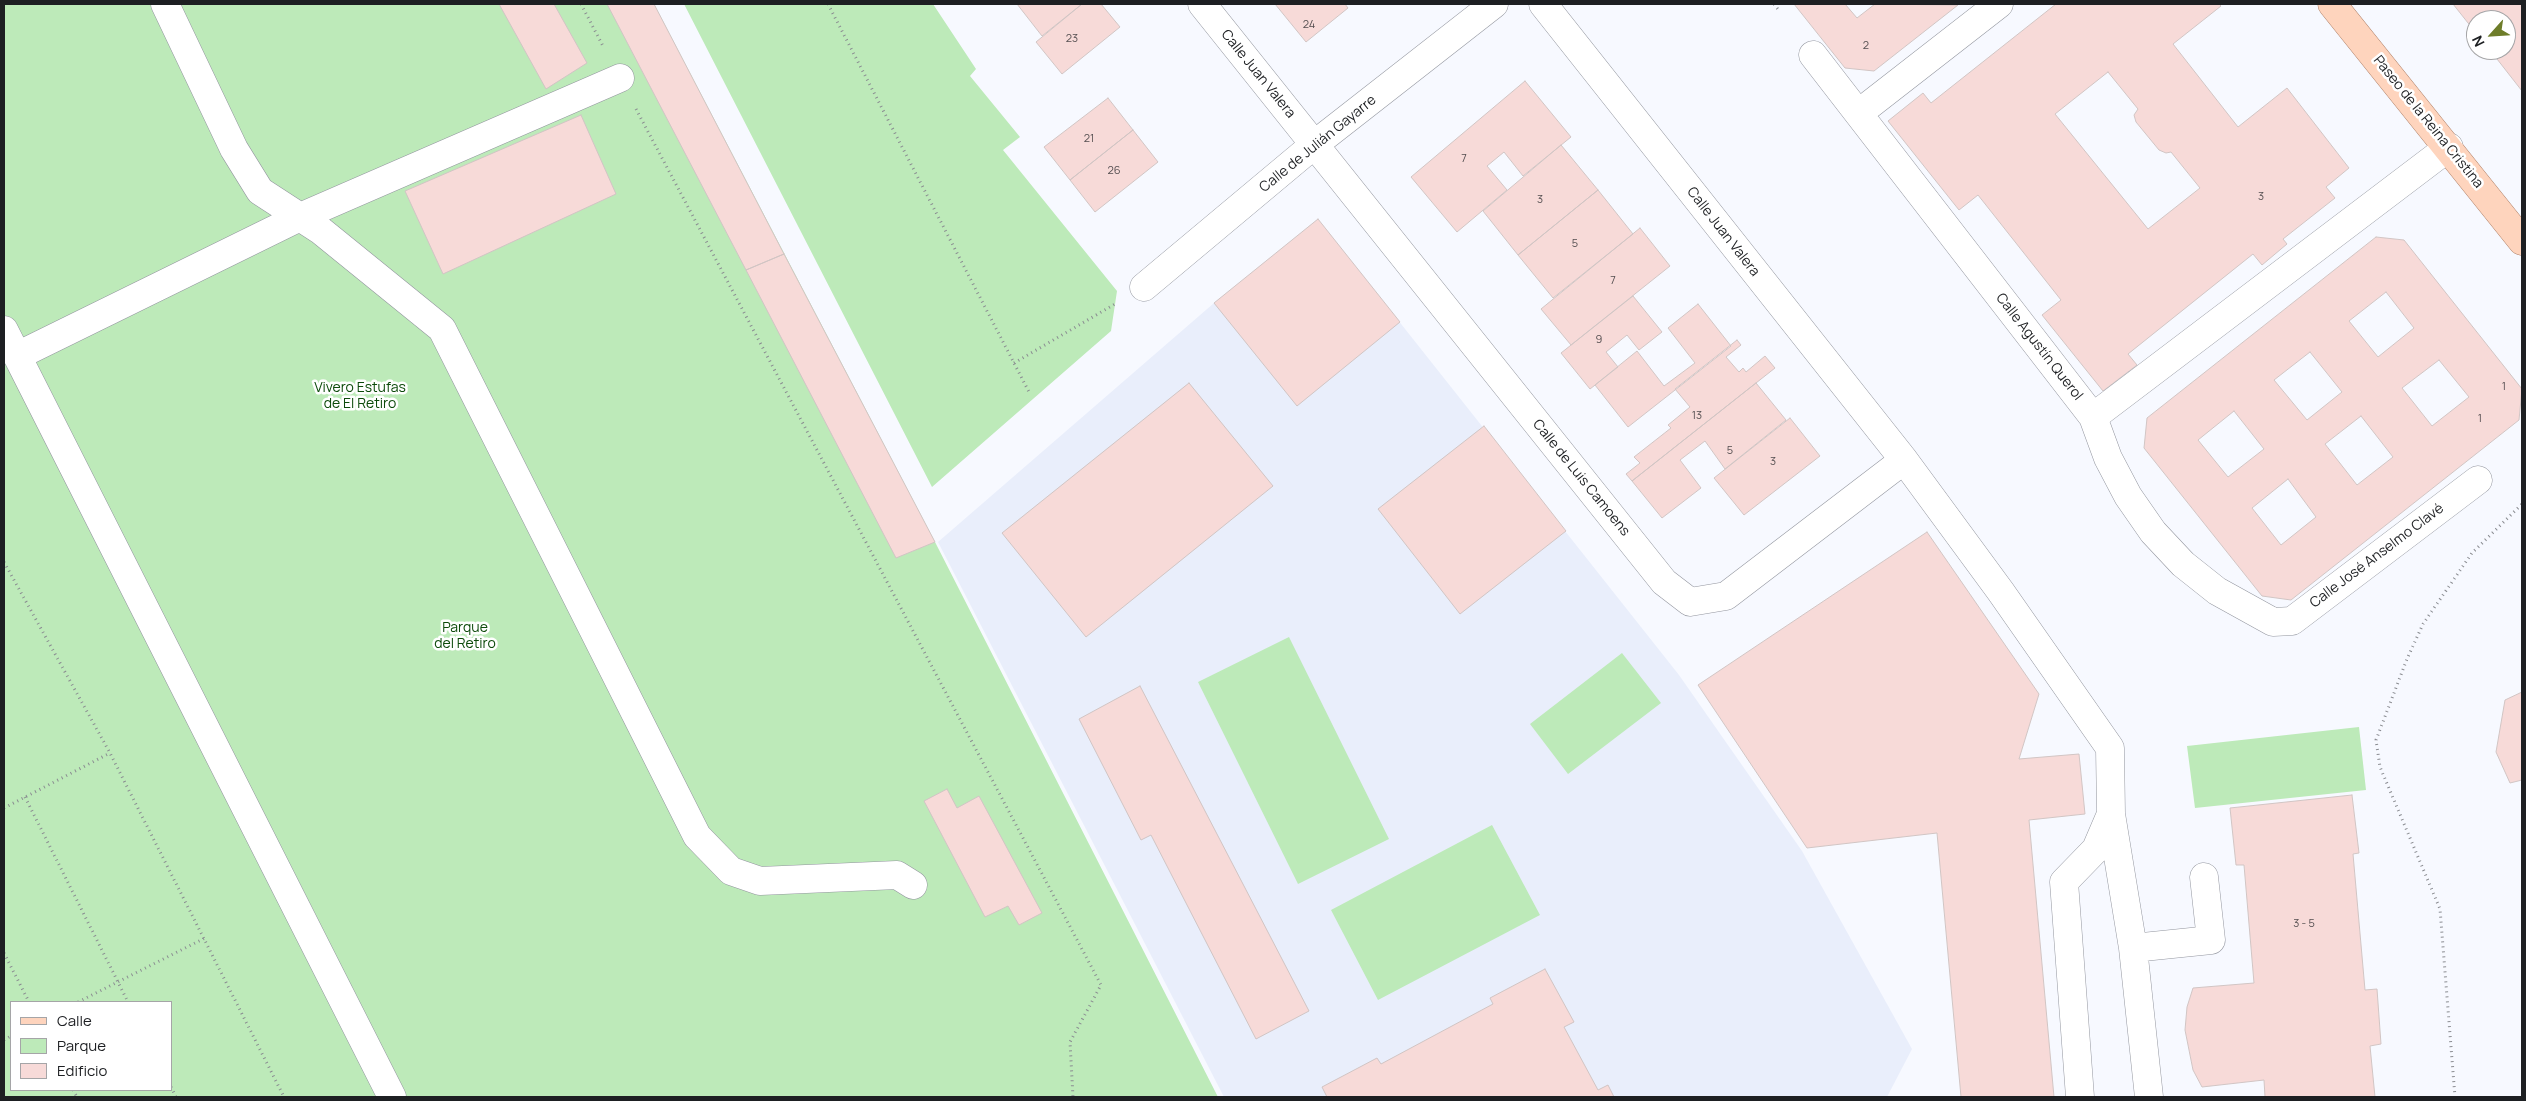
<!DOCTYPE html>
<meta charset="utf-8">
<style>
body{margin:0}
#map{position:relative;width:2526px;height:1101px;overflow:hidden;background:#f7f9ff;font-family:Manrope,sans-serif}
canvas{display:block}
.frame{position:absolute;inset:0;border:5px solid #1d1f22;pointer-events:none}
.legend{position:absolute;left:10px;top:1001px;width:162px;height:90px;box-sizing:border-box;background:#fff;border:1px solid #a5a5a7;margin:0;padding:6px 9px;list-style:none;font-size:15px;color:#1d1f22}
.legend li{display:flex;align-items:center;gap:10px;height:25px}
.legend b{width:25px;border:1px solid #a5a5a7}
.north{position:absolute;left:2466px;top:10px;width:50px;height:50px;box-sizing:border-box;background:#fff;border:1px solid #a5a5a7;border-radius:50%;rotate:244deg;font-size:14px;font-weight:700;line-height:20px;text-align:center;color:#1d1f22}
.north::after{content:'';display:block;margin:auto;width:18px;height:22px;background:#6e7d2a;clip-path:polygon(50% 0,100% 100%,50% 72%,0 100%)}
</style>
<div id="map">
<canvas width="2526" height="1101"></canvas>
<div class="frame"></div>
<ul class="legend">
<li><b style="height:6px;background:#fed4bd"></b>Calle</li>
<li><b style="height:14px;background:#bdeab9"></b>Parque</li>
<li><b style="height:14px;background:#f7dad8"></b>Edificio</li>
</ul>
<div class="north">N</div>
</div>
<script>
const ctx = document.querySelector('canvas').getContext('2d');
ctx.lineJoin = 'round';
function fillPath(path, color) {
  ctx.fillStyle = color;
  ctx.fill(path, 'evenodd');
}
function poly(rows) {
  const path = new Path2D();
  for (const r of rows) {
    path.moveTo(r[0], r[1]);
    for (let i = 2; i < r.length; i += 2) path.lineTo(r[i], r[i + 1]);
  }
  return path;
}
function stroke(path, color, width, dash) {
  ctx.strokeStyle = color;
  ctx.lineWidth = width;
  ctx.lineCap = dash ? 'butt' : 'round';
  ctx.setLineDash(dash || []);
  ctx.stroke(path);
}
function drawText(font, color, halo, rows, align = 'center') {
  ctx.font = font + ' Manrope,sans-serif';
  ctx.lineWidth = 5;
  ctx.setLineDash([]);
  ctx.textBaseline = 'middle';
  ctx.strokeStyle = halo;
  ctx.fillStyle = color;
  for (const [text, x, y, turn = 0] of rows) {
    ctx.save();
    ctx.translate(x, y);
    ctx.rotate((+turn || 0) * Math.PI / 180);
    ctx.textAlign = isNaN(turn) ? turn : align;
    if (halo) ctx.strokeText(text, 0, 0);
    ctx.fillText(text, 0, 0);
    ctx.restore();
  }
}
fillPath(poly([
 [1318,219,1679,675,1802,851,1912,1049,1887,1097,1224,1097,938,542,1214,303]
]), '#e9eefb');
fillPath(poly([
 [4,4,654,4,935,542,1218,1097,4,1097],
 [11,1002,171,1002,171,1090,11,1090],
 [684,4,933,4,976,69,970,76,1020,137,1003,150,1117,291,1111,331,932,487],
 [1289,637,1389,839,1298,884,1198,682],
 [1622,653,1661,703,1568,774,1530,724],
 [2359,727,2366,790,2195,808,2187,746],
 [1492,825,1540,915,1378,1000,1331,910]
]), '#bdeab9');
const building = poly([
 [499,4,554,4,587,63,546,89,499,4],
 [607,4,654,4,784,254,746,270,607,4],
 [1017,4,1082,4,1042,36,1017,4],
 [1082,4,1101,4,1120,27,1062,74,1036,42,1082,4],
 [1275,4,1345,4,1348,8,1306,42,1275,4],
 [1794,4,1845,4,1857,18,1875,4,1958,5,1874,71,1845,68,1794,4],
 [2056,4,2219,4,2221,6,2173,44,2238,127,2287,88,2349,168,2326,187,2335,198,2283,239,2287,244,2262,265,2253,254,2128,354,2137,365,2103,391,2042,315,2061,300,1978,195,1959,210,1888,121,1923,93,1931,103,2056,4],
 [2108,72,2138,109,2134,115,2136,122,2159,150,2166,153,2171,152,2200,188,2148,229,2055,114,2108,72],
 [2453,4,2522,4,2522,91,2490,50,2506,50,2506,20,2476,20,2476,33,2453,4],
 [1525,81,1571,137,1523,176,1504,152,1487,166,1507,190,1457,232,1411,177,1525,81],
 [1108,98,1133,130,1070,180,1044,147,1108,98],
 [581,115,616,194,443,274,405,191,581,115],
 [1133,130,1158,162,1095,212,1070,180,1133,130],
 [1561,145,1598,190,1518,255,1483,211,1561,145],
 [1598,190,1633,234,1553,298,1518,255,1598,190],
 [1318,219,1400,322,1297,406,1214,303,1318,219],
 [1640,228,1670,266,1571,345,1541,309,1640,228],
 [2376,237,2404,240,2522,389,2519,420,2291,600,2262,596,2144,448,2147,418,2376,237],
 [2386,292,2414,328,2378,357,2349,321,2386,292],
 [2310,352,2342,392,2307,420,2274,380,2310,352],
 [2439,360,2469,397,2432,426,2402,388,2439,360],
 [2234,411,2264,449,2228,477,2198,440,2234,411],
 [2361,416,2393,457,2357,485,2325,444,2361,416],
 [2288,479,2316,517,2281,545,2252,508,2288,479],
 [784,254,935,542,896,558,746,270,784,254],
 [1633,296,1662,332,1639,350,1627,335,1606,352,1618,367,1590,389,1561,353,1633,296],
 [1698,304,1731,346,1628,427,1595,385,1637,351,1664,386,1695,363,1668,328,1698,304],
 [1737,340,1741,345,1726,357,1739,372,1743,368,1746,372,1765,356,1775,368,1632,481,1626,474,1640,463,1634,457,1671,428,1668,425,1690,407,1675,389,1737,340],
 [1189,383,1273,486,1086,637,1002,533,1189,383],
 [1756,383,1786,420,1725,469,1705,441,1680,460,1701,488,1662,518,1632,481,1756,383],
 [1790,418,1820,456,1744,515,1714,478,1790,418],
 [1484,426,1566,531,1460,614,1378,509,1484,426],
 [1927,532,2039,694,2019,759,2079,754,2085,814,2029,820,2054,1097,1961,1097,1937,833,1807,848,1698,685,1927,532],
 [1140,686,1309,1011,1256,1039,1151,835,1141,840,1079,719,1140,686],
 [2522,692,2522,780,2510,783,2496,752,2505,700,2522,692],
 [947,789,957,808,979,796,1042,913,1019,925,1008,906,985,917,924,801,947,789],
 [2352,795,2359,853,2353,854,2365,990,2377,989,2381,1044,2370,1046,2375,1097,2265,1097,2264,1080,2202,1087,2193,1070,2185,1030,2187,1007,2193,988,2254,983,2244,865,2236,865,2230,808,2352,795],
 [1545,969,1574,1022,1564,1027,1598,1090,1608,1085,1614,1097,1327,1097,1322,1087,1377,1058,1381,1064,1493,1004,1490,998,1545,969]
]);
fillPath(building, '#f7dad8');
stroke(building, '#d1c5c4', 1);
const minor = poly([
 [165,4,234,149,260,191,320,230,442,329,697,836,731,871,760,881,897,875,913,885],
 [1202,4,1664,582,1690,602,1726,596,1904,460],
 [1543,4,1904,460,2001,592,2110,748,2111,814,2096,849,2064,882,2080,1097],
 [1813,55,2093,417,2108,458,2128,496,2153,532,2183,564,2217,591,2273,622,2292,621,2478,480],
 [1859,113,1999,4],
 [1144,287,1315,144,1494,4],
 [4,330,392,1097],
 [17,356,300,217,620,78],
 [2093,417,2449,147],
 [2111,814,2133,948,2149,1097],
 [2133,948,2211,940,2204,877]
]);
const major = poly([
 [2332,4,2522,241]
]);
stroke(minor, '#93969f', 29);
stroke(major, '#af826a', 29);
stroke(poly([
 [581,4,604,48],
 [828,4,1029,392],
 [1774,4,1780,12],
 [636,109,1101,985,1070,1042,1073,1097],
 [1014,363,1115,304],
 [4,562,110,753,284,1097],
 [25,797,128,1002],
 [4,808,110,753],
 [4,953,29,1002],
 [78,1002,205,938],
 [4,1040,11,1036],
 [171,1087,176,1097],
 [73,1090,77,1097],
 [2455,1097,2440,909,2380,767,2376,740,2407,659,2423,624,2472,553,2522,504]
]), '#8a8c91', 3, [1, 4]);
stroke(minor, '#fff', 28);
stroke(major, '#fed4bd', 28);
drawText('11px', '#544e50', null, [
 ["24",1309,25],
 ["23",1072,39],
 ["2",1866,46],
 ["21",1089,139],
 ["7",1464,159],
 ["26",1114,171],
 ["3",2261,197],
 ["3",1540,200],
 ["5",1575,244],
 ["7",1613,281],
 ["9",1599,340],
 ["1",2504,387],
 ["13",1697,416],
 ["1",2480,419],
 ["5",1730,451],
 ["3",1773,462],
 ["3 - 5",2304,924]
]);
drawText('14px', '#1d1f22', '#fff', [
 ["Calle Juan Valera",1258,74,51],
 ["Paseo de la Reina Cristina",2428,122,51],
 ["Calle de Julián Gayarre",1318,144,-39],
 ["Calle Juan Valera",1723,232,52],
 ["Calle Agustín Querol",2039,347,52],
 ["Calle de Luis Camoens",1581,478,51],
 ["Calle José Anselmo Clavé",2377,556,-37]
]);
drawText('14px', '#0c4a0a', '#fff', [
 ["Vivero Estufas",360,388],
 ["de El Retiro",360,404],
 ["Parque",465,628],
 ["del Retiro",465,644]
]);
</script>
